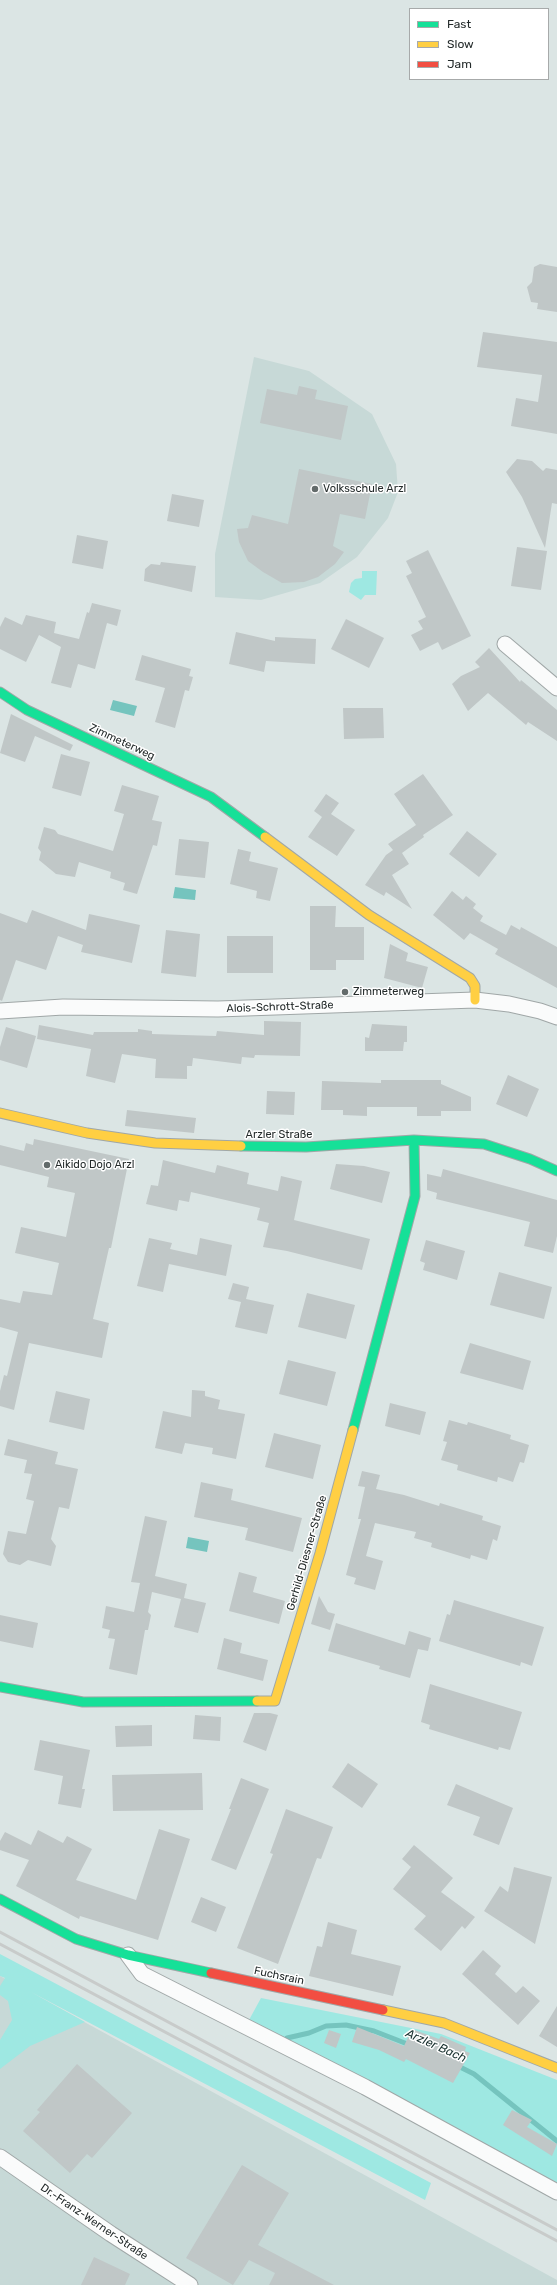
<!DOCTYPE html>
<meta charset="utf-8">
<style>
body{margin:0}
#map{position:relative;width:557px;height:2285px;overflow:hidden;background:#dbe5e4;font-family:Rubik,sans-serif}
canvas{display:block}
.legend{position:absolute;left:409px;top:8px;width:140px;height:72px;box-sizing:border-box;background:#fff;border:1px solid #a7aaaa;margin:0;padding:5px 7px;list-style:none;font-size:12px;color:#232a2a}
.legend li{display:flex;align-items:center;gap:8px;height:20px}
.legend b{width:20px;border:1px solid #a7aaaa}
</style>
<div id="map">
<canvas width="557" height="2285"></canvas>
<ul class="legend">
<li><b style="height:5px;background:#16e098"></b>Fast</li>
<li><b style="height:5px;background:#ffcf43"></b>Slow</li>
<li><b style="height:5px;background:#f24e42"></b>Jam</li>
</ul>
</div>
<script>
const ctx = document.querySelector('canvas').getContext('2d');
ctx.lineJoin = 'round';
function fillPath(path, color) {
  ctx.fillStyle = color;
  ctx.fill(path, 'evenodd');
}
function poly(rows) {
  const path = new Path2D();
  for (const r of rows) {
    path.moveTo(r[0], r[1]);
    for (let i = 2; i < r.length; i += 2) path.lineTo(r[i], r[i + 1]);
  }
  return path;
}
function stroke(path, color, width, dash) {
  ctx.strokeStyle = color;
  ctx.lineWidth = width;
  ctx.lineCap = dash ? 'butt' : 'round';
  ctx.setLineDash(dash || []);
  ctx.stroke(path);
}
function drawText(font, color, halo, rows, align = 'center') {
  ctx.font = font + ' Rubik,sans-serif';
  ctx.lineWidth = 3;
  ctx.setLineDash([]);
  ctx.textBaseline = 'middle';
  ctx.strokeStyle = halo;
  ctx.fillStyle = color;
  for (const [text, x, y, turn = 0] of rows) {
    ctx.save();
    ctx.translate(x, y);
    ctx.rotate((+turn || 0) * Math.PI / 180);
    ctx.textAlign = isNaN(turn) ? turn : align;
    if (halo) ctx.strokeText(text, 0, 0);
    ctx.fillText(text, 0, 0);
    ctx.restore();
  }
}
fillPath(poly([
 [254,357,309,371,372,414,396,464,398,492,388,518,357,557,320,583,261,600,215,597,215,554],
 [0,1976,557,2280,557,2285,0,2285]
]), '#c7d9d7');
fillPath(poly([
 [362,571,377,571,376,595,365,595,361,600,349,592,351,583,355,579,362,578],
 [0,1954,431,2183,425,2200,31,1992,85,2022,30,2046,0,2069,0,2040,12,2020,8,2001,0,1995,0,1986,5,1978,0,1976],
 [261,1998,441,2034,557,2080,557,2185,249,2020]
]), '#9ee8e2');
fillPath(poly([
 [113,700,137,706,134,716,110,710],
 [175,887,196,890,195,900,173,898],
 [188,1537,209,1541,207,1552,186,1548]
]), '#75c4be');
stroke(poly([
 [287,2038,309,2033,326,2026,346,2025,374,2031,410,2045],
 [456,2065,474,2074,557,2141]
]), '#75c4be', 5);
fillPath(poly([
 [540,264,557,267,557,312,537,309,538,303,531,302,527,287,532,282,534,267],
 [483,332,557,342,557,434,511,426,516,398,538,402,542,375,477,367],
 [299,386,317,390,315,399,348,406,341,440,260,423,267,389,297,395],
 [517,459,532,461,543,471,546,468,557,470,557,504,552,503,545,548,522,497,506,472],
 [299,469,372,484,365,519,340,514,333,546,344,552,335,564,318,577,304,582,282,583,263,572,248,561,239,542,237,529,248,528,252,515,288,524],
 [172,494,204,500,199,527,167,521],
 [77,535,108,541,103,569,72,563],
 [517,547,547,551,541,590,511,586],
 [428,550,471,636,442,650,438,642,420,651,411,635,423,629,418,621,426,617,406,576,412,573,406,561],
 [161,562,196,566,192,592,144,581,145,569,151,564,160,565],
 [92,603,121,610,117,626,107,623,95,669,78,664,71,688,51,683,61,647,39,635,26,662,0,649,0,627,5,617,22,625,26,615,56,622,54,633,79,639,87,612,89,613],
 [346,619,384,638,369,668,331,649],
 [236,632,275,641,275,637,316,639,315,664,266,661,264,672,229,664],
 [489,648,520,682,521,680,557,710,557,741,528,722,526,725,488,693,468,711,452,684,461,676,480,667,475,662],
 [142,655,191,669,189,676,193,677,189,691,185,690,175,728,155,722,165,688,135,680],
 [343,708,383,708,384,738,344,739],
 [11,714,73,745,70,751,35,736,25,762,0,753],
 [61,754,90,762,81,796,52,788],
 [423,774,453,815,423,835,424,837,402,853,409,864,392,875,412,909,386,892,384,896,365,885,386,855,393,850,388,844,416,825,394,794],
 [122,785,159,796,152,820,162,822,157,846,153,845,137,894,123,890,125,883,110,878,111,872,79,862,75,877,56,874,39,860,41,852,38,848,44,827,55,830,58,834,113,851,124,814,114,811],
 [326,794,339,803,331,814,355,830,337,856,308,837,322,817,314,811],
 [467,831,497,854,479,877,449,854],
 [179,839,209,842,205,878,175,875],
 [238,849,251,852,249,861,278,868,270,901,256,898,257,891,230,884],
 [452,891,463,900,466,896,476,904,473,908,483,916,480,921,506,935,511,925,520,930,521,927,557,947,557,988,495,954,498,949,470,933,464,940,433,915],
 [310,906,336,906,335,927,364,927,364,960,336,960,336,970,310,970],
 [32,910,86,930,89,914,140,925,132,963,81,952,83,945,58,936,46,970,16,960,2,1001,0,1000,0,913,27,923],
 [166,930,200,934,196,977,161,973],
 [227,936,273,936,273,973,227,973],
 [390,944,408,953,406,961,428,967,422,988,384,978],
 [264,1021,301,1022,300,1056,255,1055,254,1058,242,1057,241,1064,193,1058,192,1066,187,1066,187,1079,155,1078,156,1059,122,1054,115,1083,86,1076,91,1049,37,1039,39,1025,93,1035,94,1032,138,1032,138,1029,152,1031,152,1034,216,1036,217,1031,264,1035],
 [372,1024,407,1026,407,1042,404,1042,403,1051,365,1051,365,1037,369,1038],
 [6,1027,36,1036,27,1068,0,1060,0,1047],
 [508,1075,539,1089,527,1117,496,1104],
 [381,1080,441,1080,441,1084,471,1097,471,1111,441,1111,441,1116,417,1116,417,1107,367,1107,367,1116,343,1115,343,1110,321,1110,322,1081,381,1083],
 [267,1091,295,1092,294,1115,266,1114],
 [127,1110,196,1118,194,1133,125,1126],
 [34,1139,129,1159,111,1248,109,1248,93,1319,109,1323,102,1358,29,1343,14,1410,0,1406,0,1391,4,1375,7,1376,18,1332,0,1327,0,1299,20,1303,23,1291,52,1295,59,1263,15,1253,21,1227,66,1237,75,1193,47,1187,49,1177,0,1165,0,1145,24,1151,26,1143,33,1145],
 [163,1160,215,1173,217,1165,249,1173,247,1184,278,1191,281,1176,302,1181,294,1220,370,1239,362,1270,287,1251,263,1247,269,1223,257,1220,260,1208,191,1192,189,1202,179,1200,177,1211,146,1204,151,1185,158,1186],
 [336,1164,364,1166,390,1172,382,1203,330,1189],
 [443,1169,557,1200,557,1236,553,1253,524,1246,530,1222,436,1199,437,1193,427,1190,427,1174,441,1177],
 [149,1238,172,1243,170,1249,197,1255,200,1238,232,1245,226,1276,169,1264,163,1292,137,1286],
 [426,1240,465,1251,457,1280,423,1270,425,1263,420,1261],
 [499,1272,552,1287,544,1319,490,1305],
 [233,1283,249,1287,246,1299,274,1305,267,1334,235,1327,241,1302,228,1299],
 [307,1293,355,1305,346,1339,298,1327],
 [470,1343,531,1361,523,1390,460,1373],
 [288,1360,336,1372,327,1406,279,1394],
 [192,1390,205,1391,205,1396,220,1400,218,1409,245,1414,236,1459,212,1454,213,1448,185,1443,182,1454,155,1448,163,1411,191,1417],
 [56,1391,90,1399,84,1430,49,1422],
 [390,1403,426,1412,420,1435,385,1426],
 [449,1420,467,1425,468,1422,511,1435,510,1439,529,1445,524,1463,520,1462,513,1482,498,1477,497,1482,457,1470,458,1465,441,1460,447,1442,443,1441],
 [274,1433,321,1445,313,1479,265,1467],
 [8,1439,58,1452,55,1464,78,1469,69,1509,59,1507,51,1539,56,1546,51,1566,28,1560,20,1565,8,1562,3,1554,8,1531,26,1534,34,1501,26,1499,32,1474,24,1473,27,1460,4,1455],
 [362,1471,380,1475,376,1489,404,1495,439,1506,440,1503,483,1516,482,1520,501,1526,497,1541,493,1539,487,1560,471,1555,470,1559,431,1547,432,1543,414,1538,416,1532,375,1523,366,1556,383,1561,375,1590,354,1584,356,1578,346,1575,361,1519,358,1519,365,1487,358,1486],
 [201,1482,233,1489,231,1500,302,1518,293,1552,245,1540,248,1528,194,1517],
 [145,1516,167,1521,155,1576,187,1584,184,1598,206,1603,198,1633,174,1627,181,1599,152,1592,148,1612,151,1615,148,1630,145,1630,137,1675,109,1669,115,1639,108,1638,110,1630,102,1628,106,1606,134,1612,140,1583,131,1582],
 [239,1572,257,1577,253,1592,285,1601,279,1624,229,1611],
 [319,1596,328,1612,335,1614,330,1630,311,1624],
 [454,1600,544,1627,532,1666,521,1662,520,1666,439,1641,447,1614,450,1615],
 [0,1615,38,1623,33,1648,0,1641],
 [336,1623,405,1645,409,1631,431,1638,428,1651,418,1649,410,1678,379,1669,380,1666,328,1651],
 [224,1638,242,1643,240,1653,268,1660,263,1681,217,1669],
 [430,1684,522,1712,510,1750,499,1747,498,1750,429,1729,430,1725,421,1722],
 [254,1713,270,1713,278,1715,266,1751,243,1742],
 [195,1715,221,1717,220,1741,193,1739],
 [152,1725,152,1746,116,1747,115,1726],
 [40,1740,90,1750,82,1789,85,1789,81,1808,58,1804,63,1776,34,1770],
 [348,1763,378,1784,362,1808,332,1787],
 [202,1773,203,1810,113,1811,112,1775],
 [241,1778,269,1789,236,1870,211,1860,231,1809,229,1809],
 [456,1784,513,1808,499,1845,473,1835,480,1817,447,1805],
 [286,1809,333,1827,321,1859,317,1858,278,1964,237,1948,273,1854,270,1853],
 [159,1829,190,1839,158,1940,80,1916,79,1919,16,1886,29,1860,0,1850,0,1841,5,1832,31,1845,38,1830,63,1843,67,1836,92,1849,76,1880,136,1900],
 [414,1845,453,1878,441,1892,475,1917,465,1929,462,1926,441,1951,414,1929,426,1916,393,1889,411,1867,402,1859],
 [514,1867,552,1877,535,1944,484,1911,500,1886,508,1892],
 [201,1897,226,1907,216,1932,191,1922],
 [328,1922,357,1930,351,1954,401,1966,393,1996,309,1976,317,1946,322,1947],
 [483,1950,501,1966,495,1974,516,1993,523,1986,540,2001,518,2025,462,1974],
 [557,2006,557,2047,539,2036],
 [357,2027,404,2046,412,2029,439,2039,441,2036,466,2047,465,2051,470,2053,453,2083,406,2059,404,2062,379,2050,352,2042],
 [329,2030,341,2034,336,2048,324,2043],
 [77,2064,132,2113,92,2158,87,2154,70,2173,23,2131,40,2112,37,2110],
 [512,2110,532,2120,527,2127,557,2144,552,2156,503,2125],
 [242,2165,289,2193,258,2245,334,2285,269,2285,275,2273,249,2260,233,2285,186,2258],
 [94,2257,130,2274,125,2285,81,2285]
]), '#c0c7c7');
const street = poly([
 [505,644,557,688],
 [0,1011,63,1007,218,1009,475,1000,509,1004,540,1011,557,1017],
 [128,1955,142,1974,365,2087,557,2192],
 [0,2157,111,2234,190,2285]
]);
const fast = poly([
 [0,692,27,710,211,797,265,837],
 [241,1146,306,1147,414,1140,484,1144,530,1159,557,1171],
 [353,1430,415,1196,414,1140],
 [0,1687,83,1702,257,1701],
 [0,1899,76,1939,128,1955,211,1973]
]);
const slow = poly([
 [265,837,369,915,470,978,475,986,475,1000],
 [0,1113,87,1133,155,1143,241,1146],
 [257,1701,275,1701,320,1553,353,1430],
 [383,2010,444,2023,557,2068]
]);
const jam = poly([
 [211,1973,383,2010]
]);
stroke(street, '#a0a7a7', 17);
stroke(fast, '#a0a7a7', 11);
stroke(slow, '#a0a7a7', 11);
stroke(jam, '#a0a7a7', 11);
stroke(street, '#fafbfb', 15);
stroke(fast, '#16e098', 9);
stroke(slow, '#ffcf43', 9);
stroke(jam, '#f24e42', 9);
stroke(poly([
 [0,1932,557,2230],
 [0,1944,557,2241]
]), '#c8cbca', 3);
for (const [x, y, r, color] of [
 [315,489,4,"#636b6b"],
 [345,992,4,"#636b6b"],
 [47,1165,4,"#636b6b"]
]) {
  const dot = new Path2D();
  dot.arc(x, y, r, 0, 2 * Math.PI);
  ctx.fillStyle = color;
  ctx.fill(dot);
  stroke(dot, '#fff', 1.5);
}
drawText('11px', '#232a2a', '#fff', [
 ["Volksschule Arzl",323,489],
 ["Zimmeterweg",353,992],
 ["Aikido Dojo Arzl",55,1165]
], 'left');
drawText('11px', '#232a2a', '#fff', [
 ["Zimmeterweg",122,742,25],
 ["Alois-Schrott-Straße",280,1007,-2],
 ["Arzler Straße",279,1135],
 ["Gerhild-Diesner-Straße",307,1553,-74],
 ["Fuchsrain",279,1976,12],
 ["Dr.-Franz-Werner-Straße",94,2222,34]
]);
drawText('italic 12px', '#19312f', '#fff', [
 ["Arzler Bach",436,2046,24]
]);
</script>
